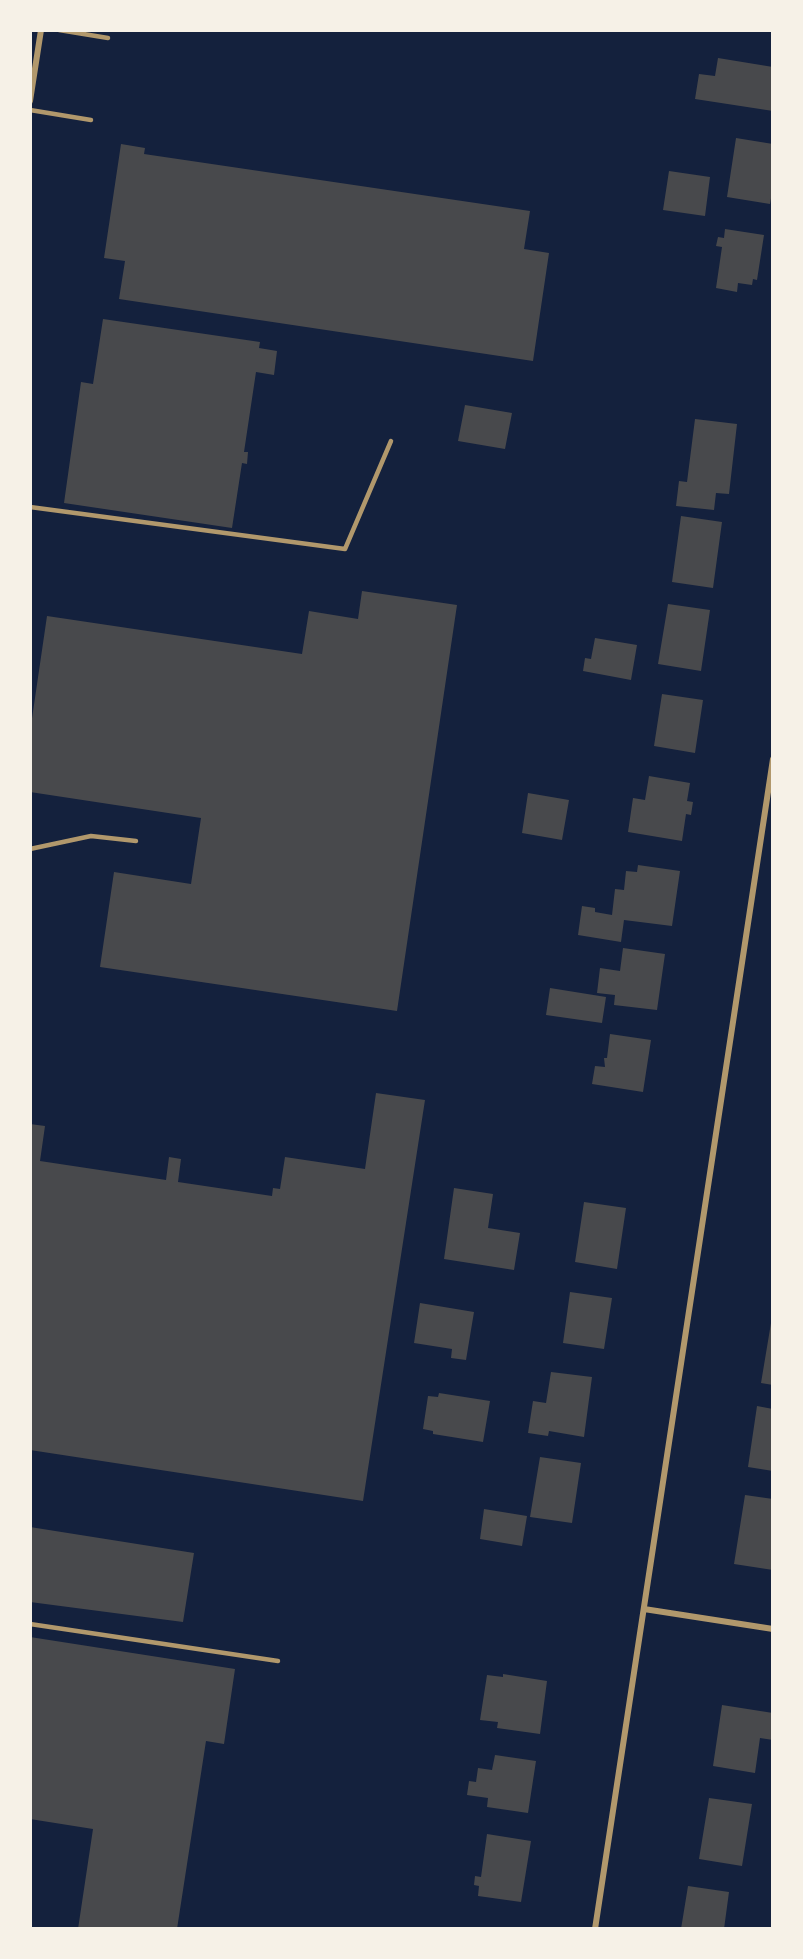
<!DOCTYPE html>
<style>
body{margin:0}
#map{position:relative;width:803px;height:1959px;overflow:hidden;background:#14213d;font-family:"Roboto Condensed",sans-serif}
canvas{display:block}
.frame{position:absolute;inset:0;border:32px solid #f6f1e7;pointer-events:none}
</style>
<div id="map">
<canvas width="803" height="1959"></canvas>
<div class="frame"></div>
</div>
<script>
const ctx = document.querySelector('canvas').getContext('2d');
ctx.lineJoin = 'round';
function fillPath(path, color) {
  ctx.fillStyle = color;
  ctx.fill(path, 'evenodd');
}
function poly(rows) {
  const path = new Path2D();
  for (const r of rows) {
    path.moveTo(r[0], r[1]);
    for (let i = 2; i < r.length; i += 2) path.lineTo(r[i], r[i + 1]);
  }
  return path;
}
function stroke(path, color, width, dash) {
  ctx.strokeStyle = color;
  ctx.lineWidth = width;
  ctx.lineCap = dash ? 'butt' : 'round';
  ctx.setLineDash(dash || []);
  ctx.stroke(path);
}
fillPath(poly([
 [718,58,773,67,773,111,695,99,699,74,715,76],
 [736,138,773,144,773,187,770,204,727,197],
 [121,144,145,148,144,154,530,211,524,249,549,253,533,361,119,299,125,261,104,258],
 [669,171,710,177,705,216,663,210],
 [725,229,764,235,757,280,753,279,752,285,738,283,737,292,716,288,722,247,716,246,718,237,724,238],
 [103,319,260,342,259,348,277,351,274,375,256,372,244,452,248,452,247,464,242,463,232,528,64,503,81,382,93,384],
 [465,405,512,413,505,449,458,441],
 [695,419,737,424,729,494,716,493,714,510,676,506,679,481,687,482],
 [681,516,722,522,713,588,672,582],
 [362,591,457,605,397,1011,100,967,114,872,191,884,201,818,30,792,30,732,47,616,302,654,309,611,358,619],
 [668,604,710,610,701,671,658,664],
 [595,638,637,645,631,680,583,671,585,658,591,659],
 [662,694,703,700,695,753,654,746],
 [649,776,690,783,687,801,693,802,691,815,686,814,682,841,628,832,633,798,645,800],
 [528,793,569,800,562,840,522,833],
 [638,865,680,871,672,926,624,920,621,942,578,935,582,906,595,908,595,912,612,915,615,889,624,890,626,871,637,872],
 [623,948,665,954,657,1010,614,1005,615,995,597,993,600,968,620,971],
 [550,988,606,997,602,1023,546,1015],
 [610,1034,651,1040,643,1092,592,1084,595,1066,605,1067,604,1058,607,1058],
 [376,1093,425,1100,363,1501,30,1450,30,1124,45,1126,40,1161,166,1180,169,1157,181,1159,178,1182,272,1196,273,1188,280,1189,285,1157,365,1169],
 [454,1188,493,1194,488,1228,520,1233,514,1270,444,1259],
 [584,1202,626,1208,617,1269,575,1262],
 [570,1292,612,1298,604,1349,563,1343],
 [420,1303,474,1312,466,1360,451,1358,452,1349,414,1343],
 [772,1317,773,1317,773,1385,761,1383],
 [551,1372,592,1377,584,1437,549,1431,548,1436,528,1433,533,1401,546,1403],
 [439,1393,490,1401,483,1442,433,1434,433,1431,423,1429,428,1396,438,1397],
 [757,1406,773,1409,773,1471,748,1467],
 [540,1457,581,1463,572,1523,530,1517],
 [745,1495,773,1499,773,1570,734,1564],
 [484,1509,527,1516,522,1546,480,1539],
 [30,1527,194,1553,183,1622,30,1602],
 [30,1637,235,1669,224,1744,206,1741,177,1929,78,1929,93,1829,30,1819],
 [503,1674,547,1681,540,1734,497,1728,498,1722,480,1720,487,1675,503,1677],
 [722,1705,773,1713,773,1740,760,1738,755,1773,713,1766],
 [495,1755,536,1761,528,1813,487,1807,488,1798,467,1795,469,1781,476,1782,478,1768,492,1770],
 [709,1798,752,1804,742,1866,699,1859],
 [487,1834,531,1841,521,1902,478,1896,479,1886,474,1885,475,1876,481,1877],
 [688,1886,729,1892,724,1929,681,1929]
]), '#48494c');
stroke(poly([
 [59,30,108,38],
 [30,110,91,120],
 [30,507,345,549,391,441],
 [30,849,91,836,136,841],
 [30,1624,278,1661]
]), '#b1986c', 4.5);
stroke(poly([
 [30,101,41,30],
 [644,1609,773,1629],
 [595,1929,773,759]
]), '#b1986c', 6);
</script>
